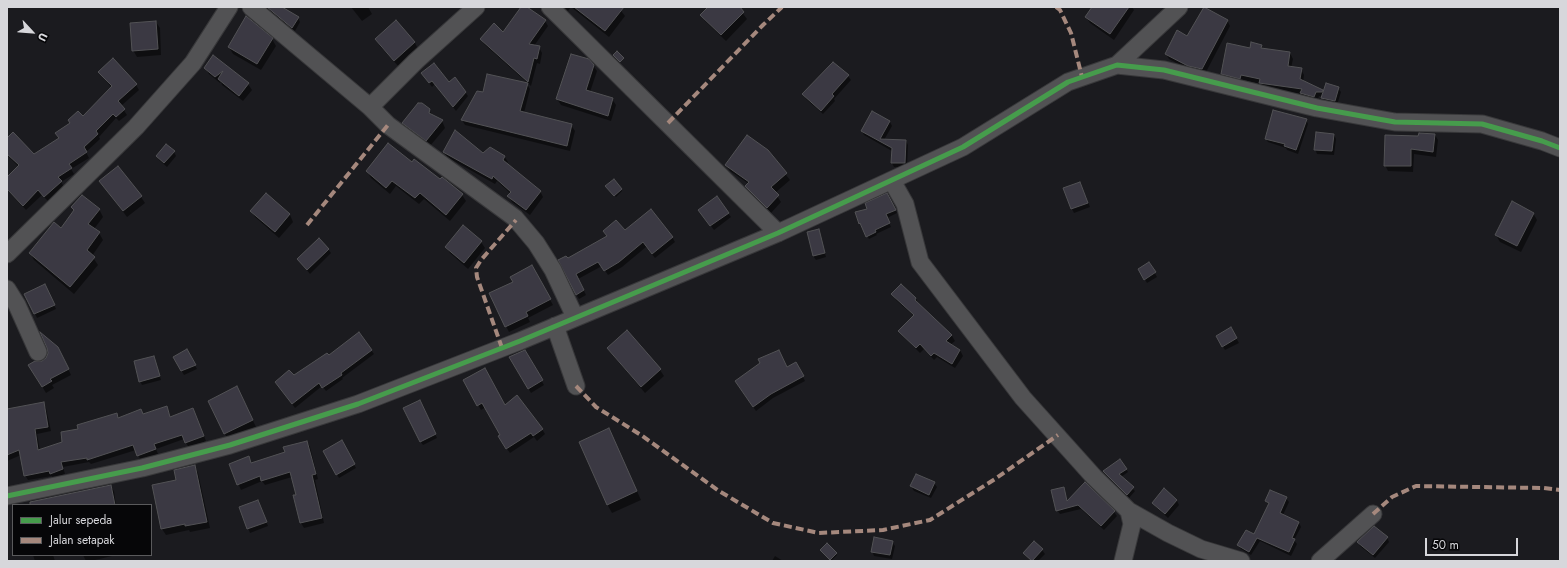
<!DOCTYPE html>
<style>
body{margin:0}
#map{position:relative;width:1567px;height:568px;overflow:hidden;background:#1b1b1f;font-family:Jost,sans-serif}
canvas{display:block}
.frame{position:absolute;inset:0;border:8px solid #d7d7db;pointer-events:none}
.legend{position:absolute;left:12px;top:504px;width:140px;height:52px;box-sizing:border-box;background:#060608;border:1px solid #5a5a5c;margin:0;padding:5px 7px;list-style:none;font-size:12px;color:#d7d7db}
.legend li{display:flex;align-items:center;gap:8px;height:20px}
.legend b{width:20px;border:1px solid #5a5a5c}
.north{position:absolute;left:12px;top:12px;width:40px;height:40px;-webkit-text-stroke:3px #060608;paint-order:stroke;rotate:116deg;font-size:11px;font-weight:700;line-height:16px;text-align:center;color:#d7d7db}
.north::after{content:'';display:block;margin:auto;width:14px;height:18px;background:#d7d7db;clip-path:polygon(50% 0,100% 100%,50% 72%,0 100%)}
.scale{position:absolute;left:1425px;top:538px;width:93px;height:18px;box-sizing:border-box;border:2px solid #d7d7db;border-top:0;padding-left:5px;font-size:12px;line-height:14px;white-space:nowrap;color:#d7d7db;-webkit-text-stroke:3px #060608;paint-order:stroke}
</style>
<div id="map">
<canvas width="1567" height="568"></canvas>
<div class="frame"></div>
<ul class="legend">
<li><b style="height:5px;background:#469c4c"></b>Jalur sepeda</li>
<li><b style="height:5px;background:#a5887d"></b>Jalan setapak</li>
</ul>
<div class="north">U</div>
<div class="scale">50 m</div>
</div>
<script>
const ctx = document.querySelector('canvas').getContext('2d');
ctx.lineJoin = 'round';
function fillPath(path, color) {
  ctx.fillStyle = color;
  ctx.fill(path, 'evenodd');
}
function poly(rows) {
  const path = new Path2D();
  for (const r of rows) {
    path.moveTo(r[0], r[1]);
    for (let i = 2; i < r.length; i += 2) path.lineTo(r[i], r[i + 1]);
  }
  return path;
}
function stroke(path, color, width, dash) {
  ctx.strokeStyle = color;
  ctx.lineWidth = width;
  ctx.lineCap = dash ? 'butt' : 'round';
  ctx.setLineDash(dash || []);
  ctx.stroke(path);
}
fillPath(poly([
 [265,7,280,7,298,18,300,22,295,31],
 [351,7,368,7,372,14,362,21],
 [523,7,526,7,545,21,548,26,534,46,539,47,542,53,540,64,537,63,531,86,484,44,481,39,503,34],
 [564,7,618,7,625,16,609,37,571,7,568,11],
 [709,7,738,7,747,19,726,41,705,21,702,15],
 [1093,7,1132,7,1134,10,1114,40,1090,23,1086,17],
 [1205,7,1227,20,1230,26,1205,74,1192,71,1169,59,1166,54,1187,37],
 [156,22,160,28,161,55,137,57,133,50],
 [396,22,415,43,418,49,399,67,380,46,376,39],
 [272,39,276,46,261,70,233,54,229,47],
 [1261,46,1264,49,1290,53,1293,59,1291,68,1301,69,1304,75,1303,82,1323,90,1324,93,1338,88,1341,92,1337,105,1325,102,1323,97,1319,96,1317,102,1304,98,1301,94,1263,88,1261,84,1243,80,1243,83,1225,79,1222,74,1251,49],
 [214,57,248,84,252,90,243,101,222,85,221,82,220,83,209,74,205,68],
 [833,63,848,76,851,80,834,99,835,101,823,114,806,99,804,95],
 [593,65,597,71,590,92,612,99,616,105,611,121,561,105,557,99],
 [99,72,136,85,139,90,121,106,127,115,119,121,116,118,99,137,100,139,86,152,89,158,71,169,74,174,61,182,64,187,48,201,42,195,26,210,7,190,7,178,19,167,7,155,7,140,34,155,60,139,112,88],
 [422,74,448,83,465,92,468,96,456,111,435,84,432,87],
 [527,84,530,89,524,113,571,125,575,131,570,151,465,125,462,120,484,94],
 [429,110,433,116,442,121,445,128,430,146,407,129,403,123],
 [1306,120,1308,124,1298,154,1287,150,1286,148,1268,142,1266,139],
 [890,122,892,126,884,140,906,141,908,145,907,167,894,167,892,163,892,151,864,135,862,131],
 [1334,135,1336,139,1334,155,1317,154,1315,149],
 [1435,135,1438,140,1436,157,1414,154,1413,172,1388,171,1385,165,1419,137],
 [767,151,790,180,775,193,781,202,771,213,750,192,746,187,749,184,730,171,727,165],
 [174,152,176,156,167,167,159,160,157,156],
 [444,152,504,156,508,162,506,164,540,191,543,197,530,215,512,202,509,196,511,194,497,181,495,184,447,157],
 [412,163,440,180,442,178,462,195,466,201,450,221,424,199,419,204,396,186,390,194,371,178,367,171],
 [100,181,141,197,145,203,127,217],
 [1080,183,1090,207,1074,213,1072,209],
 [608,188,621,189,622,191,616,197],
 [266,194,290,215,293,222,279,238,255,217,251,211],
 [887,194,897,213,887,218,891,227,876,234,877,235,869,239,862,226,860,224,856,213,868,209],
 [72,207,99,209,103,217,94,229,99,233,103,240,92,256,98,265,74,294,34,260,30,253,61,230,74,211],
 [728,213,731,217,714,230,702,214],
 [1533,213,1537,220,1521,252,1500,242,1496,235],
 [818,230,826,257,816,260,813,256],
 [604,231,625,232,672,237,675,242,655,258,646,247,622,267,608,275,602,266,578,279,586,295,579,299,576,294,567,259,607,237],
 [481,242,485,248,468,269,450,253,446,247],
 [328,249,331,253,310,274,298,259],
 [1149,263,1157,277,1147,283,1139,269],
 [531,266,553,305,528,318,530,322,509,332,506,326,514,282],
 [47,290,56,309,37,318,26,295],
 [893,294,916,298,918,304,952,336,955,341,950,345,960,350,963,356,955,368,937,357,934,360,924,349,920,353,903,336,900,331,914,316,896,300],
 [1231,329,1239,343,1225,350,1217,336],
 [608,348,660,370,664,376,645,393,612,354],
 [371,350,374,354,342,378,343,379,326,391,322,386,295,408,279,386,328,357],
 [187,351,197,369,184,375,174,358],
 [524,351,544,385,531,393,511,358],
 [61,354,71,375,52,385,54,388,46,393,30,366],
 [154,357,161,380,142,385,140,381],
 [796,363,805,381,773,398,756,411,738,386,787,368],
 [464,381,542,429,545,434,537,441,534,437,510,453,502,442,501,435,486,407,481,410],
 [240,394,256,427,228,440,209,401],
 [43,403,46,408,51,431,37,434,40,451,64,443,80,430,117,414,119,418,143,415,166,407,171,418,195,414,206,441,189,448,184,439,156,449,158,454,141,461,136,450,91,464,89,462,63,467,65,474,53,478,52,476,28,480,25,475,21,455,7,461,7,433],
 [422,405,437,438,423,445,420,441],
 [609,430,641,500,612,513,607,504],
 [307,442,310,447,318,479,315,480,324,523,304,528,301,523,295,496,297,496,292,477,265,485,262,481,241,490,230,465,248,457,252,464,286,453],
 [341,442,356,468,339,478,324,452],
 [195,466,198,473,210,528,190,532,189,530,166,535,162,529,177,481],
 [1126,469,1128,472,1121,477,1135,491,1129,498,1104,472],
 [934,483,937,487,931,498,914,491,911,486],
 [1085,483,1114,512,1117,516,1104,530,1081,509,1060,514,1057,510,1063,488,1068,501],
 [110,486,114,491,116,505,30,505,30,502],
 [1165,490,1177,501,1179,505,1168,518,1156,507,1153,503],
 [1286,498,1289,502,1283,515,1299,523,1301,527,1294,540,1297,544,1291,556,1260,541,1251,555,1241,549,1238,545,1254,536,1269,505,1266,501],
 [258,501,268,526,250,533,240,508],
 [1387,537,1389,542,1375,558,1360,546,1358,542],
 [892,542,895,546,892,559,874,556,872,551],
 [827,544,837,555,831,561,822,552],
 [1042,550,1045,554,1038,561,1031,561,1024,553],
 [33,555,53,555,55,561,35,561],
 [83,555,112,555,112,556,91,561,86,561],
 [775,556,783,561,772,561]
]), '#0007');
const building = poly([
 [267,7,282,7,299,17,292,28,267,7],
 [521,7,527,7,546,20,529,44,540,46,537,59,534,58,528,82,480,39,494,23,503,32,521,7],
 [574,7,624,7,605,31,574,7],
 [708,7,740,7,744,12,721,35,700,15,708,7],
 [1092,7,1129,7,1110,34,1085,17,1092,7],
 [1204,7,1228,20,1202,69,1188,66,1165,54,1177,30,1187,36,1204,7],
 [246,16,273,38,257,64,228,47,246,16],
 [396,20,415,42,394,61,375,39,396,20],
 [156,21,158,49,132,51,130,23,156,21],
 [1251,42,1262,45,1261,48,1290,52,1288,66,1302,68,1300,79,1323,90,1322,92,1316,92,1314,97,1300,93,1302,89,1259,83,1260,79,1241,75,1240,79,1221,74,1227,43,1250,48,1251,42],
 [617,51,624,58,620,62,613,55,617,51],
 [571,54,589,59,594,65,586,90,613,98,608,116,556,99,571,54],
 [213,55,249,83,239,96,218,79,223,71,215,77,204,68,213,55],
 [113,58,137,84,118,101,125,109,116,117,113,114,96,131,98,134,84,147,87,152,69,164,72,168,58,177,62,181,44,197,38,190,23,206,7,189,7,177,19,165,7,154,7,138,13,132,34,154,59,138,55,133,70,123,68,120,78,111,83,116,112,86,98,72,113,58],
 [833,62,849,75,832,94,834,96,821,111,802,94,833,62],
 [434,63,449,82,455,77,466,92,453,107,432,81,429,83,421,73,434,63],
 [487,74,528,83,520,111,572,124,567,146,461,120,477,91,483,92,487,74],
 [1326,83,1339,87,1335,101,1321,98,1326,83],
 [418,103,422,103,430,109,429,113,443,120,426,141,402,123,418,103],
 [1273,110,1307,119,1296,150,1284,146,1285,144,1265,139,1273,110],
 [872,111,890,121,880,139,906,140,905,163,891,163,892,148,861,131,872,111],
 [455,130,483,153,490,147,505,156,503,160,541,191,526,210,507,196,511,192,493,176,492,179,443,152,455,130],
 [1316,132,1334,134,1332,151,1314,150,1316,132],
 [1419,133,1435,134,1433,152,1411,149,1411,166,1384,166,1385,135,1418,136,1419,133],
 [747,135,768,150,787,173,771,187,779,195,767,208,745,186,749,182,725,165,747,135],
 [388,143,412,162,414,159,440,179,442,177,463,194,446,215,420,193,415,198,392,181,386,188,366,171,388,143],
 [166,144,175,151,164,163,156,156,166,144],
 [118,166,142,196,123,211,99,181,118,166],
 [614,179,622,189,614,196,605,186,614,179],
 [1080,182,1088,203,1071,209,1063,188,1080,182],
 [266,193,290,214,275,232,250,211,266,193],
 [887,193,896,210,886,214,890,223,875,230,876,232,866,237,860,223,859,224,855,212,867,209,865,203,887,193],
 [82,195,100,209,88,224,100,232,87,250,95,257,70,287,29,253,54,222,61,228,74,210,71,207,82,195],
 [717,196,729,213,710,226,698,210,717,196],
 [1512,201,1534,213,1517,246,1495,235,1512,201],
 [651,209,673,237,652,254,643,242,619,262,604,271,598,262,576,274,584,290,576,295,558,260,566,256,568,258,607,236,603,231,616,220,625,230,651,209],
 [463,225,482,241,464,263,445,247,463,225],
 [819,229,825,253,813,256,807,232,819,229],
 [319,238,329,249,307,270,297,259,319,238],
 [1149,262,1156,272,1144,280,1138,269,1149,262],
 [532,265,551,299,526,312,528,316,505,327,489,293,513,282,510,277,532,265],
 [45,284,55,305,34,314,24,294,45,284],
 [901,284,916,298,915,300,952,335,946,341,960,350,952,364,934,353,931,356,920,344,916,348,898,331,914,315,891,294,901,284],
 [1231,327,1237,338,1222,347,1216,336,1231,327],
 [627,330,661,369,641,387,607,348,627,330],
 [40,332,58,347,69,369,50,379,52,381,42,387,28,365,35,361,42,361,46,358,48,353,47,348,40,332],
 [359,332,372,350,341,373,342,375,322,388,319,383,292,404,275,382,289,370,294,375,327,353,329,355,359,332],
 [187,349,196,365,181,371,173,357,187,349],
 [525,350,543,380,528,389,509,357,525,350],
 [779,350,787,367,796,362,804,376,771,394,753,407,735,381,760,363,758,359,779,350],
 [154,356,160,376,139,382,134,361,154,356],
 [485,368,505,405,517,395,543,429,533,436,531,433,506,449,498,436,500,435,482,403,477,406,463,380,485,368],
 [237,386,253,420,224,434,208,401,237,386],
 [420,400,436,434,420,442,403,408,420,400],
 [44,402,48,427,35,429,38,450,62,442,61,432,78,429,77,425,117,413,118,418,141,409,143,414,167,406,170,417,193,408,204,436,185,443,182,435,154,444,156,449,137,456,133,445,87,460,87,458,61,462,63,469,50,474,49,471,24,476,19,450,7,455,7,409,44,402],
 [609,428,637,491,607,505,579,442,609,428],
 [342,440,355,464,336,475,323,451,342,440],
 [307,441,316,474,312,475,322,518,300,523,293,495,296,495,290,472,261,481,260,476,237,485,229,464,249,456,251,463,285,452,283,447,307,441],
 [1120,459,1127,469,1119,474,1134,487,1127,495,1103,471,1120,459],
 [195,465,207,522,185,526,185,524,161,529,152,485,176,480,174,470,195,465],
 [916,474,935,482,929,495,910,486,916,474],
 [1085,482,1115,511,1101,526,1078,505,1056,511,1051,490,1064,487,1067,501,1085,482],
 [111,485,115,505,30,505,30,502,111,485],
 [1164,488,1177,500,1165,514,1152,503,1164,488],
 [1270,490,1287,497,1280,513,1299,522,1292,538,1295,539,1289,552,1257,538,1249,552,1237,545,1246,530,1254,534,1269,503,1265,501,1270,490],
 [258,500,267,522,247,529,239,507,258,500],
 [1374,526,1388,537,1373,555,1357,542,1374,526],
 [874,537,893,541,890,555,871,552,874,537],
 [1034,541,1043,549,1032,561,1023,553,1034,541],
 [827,543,837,553,830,560,820,550,827,543]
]);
fillPath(building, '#3b3943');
stroke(building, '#525255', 1);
const minor = poly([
 [251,7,370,107,388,125,515,218,536,243,553,270,575,317],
 [550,7,778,233],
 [1117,65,1179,7],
 [370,107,416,61,476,7],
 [892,181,905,204,920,262,1023,398,1094,477,1129,511,1132,524,1123,561],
 [7,254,136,127,193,63,229,7],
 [7,289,17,305,38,352],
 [555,326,576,386],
 [7,496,142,468,230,445,358,404,520,341,778,233,963,147,1068,82,1117,65,1164,70,1317,108,1395,122,1482,124,1542,141,1560,148],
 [1129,511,1168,533,1201,549,1241,561],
 [1320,561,1373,514]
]);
stroke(minor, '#38383a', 19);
stroke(minor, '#525254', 17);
stroke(poly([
 [1056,7,1060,10,1071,33,1082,77],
 [668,123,763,25,782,7],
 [307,225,388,125],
 [502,348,477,277,476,268,481,260,516,220],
 [576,386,596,407,641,435,719,491,773,523,819,533,883,530,930,520,995,479,1058,435],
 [1373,514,1392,497,1416,486,1544,488,1560,490]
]), '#a5887d', 4, [8, 4]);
stroke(poly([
 [7,496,142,468,230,445,358,404,520,341,778,233,963,147,1068,82,1117,65,1164,70,1317,108,1395,122,1482,124,1542,141,1560,148]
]), '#469c4c', 5);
</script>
